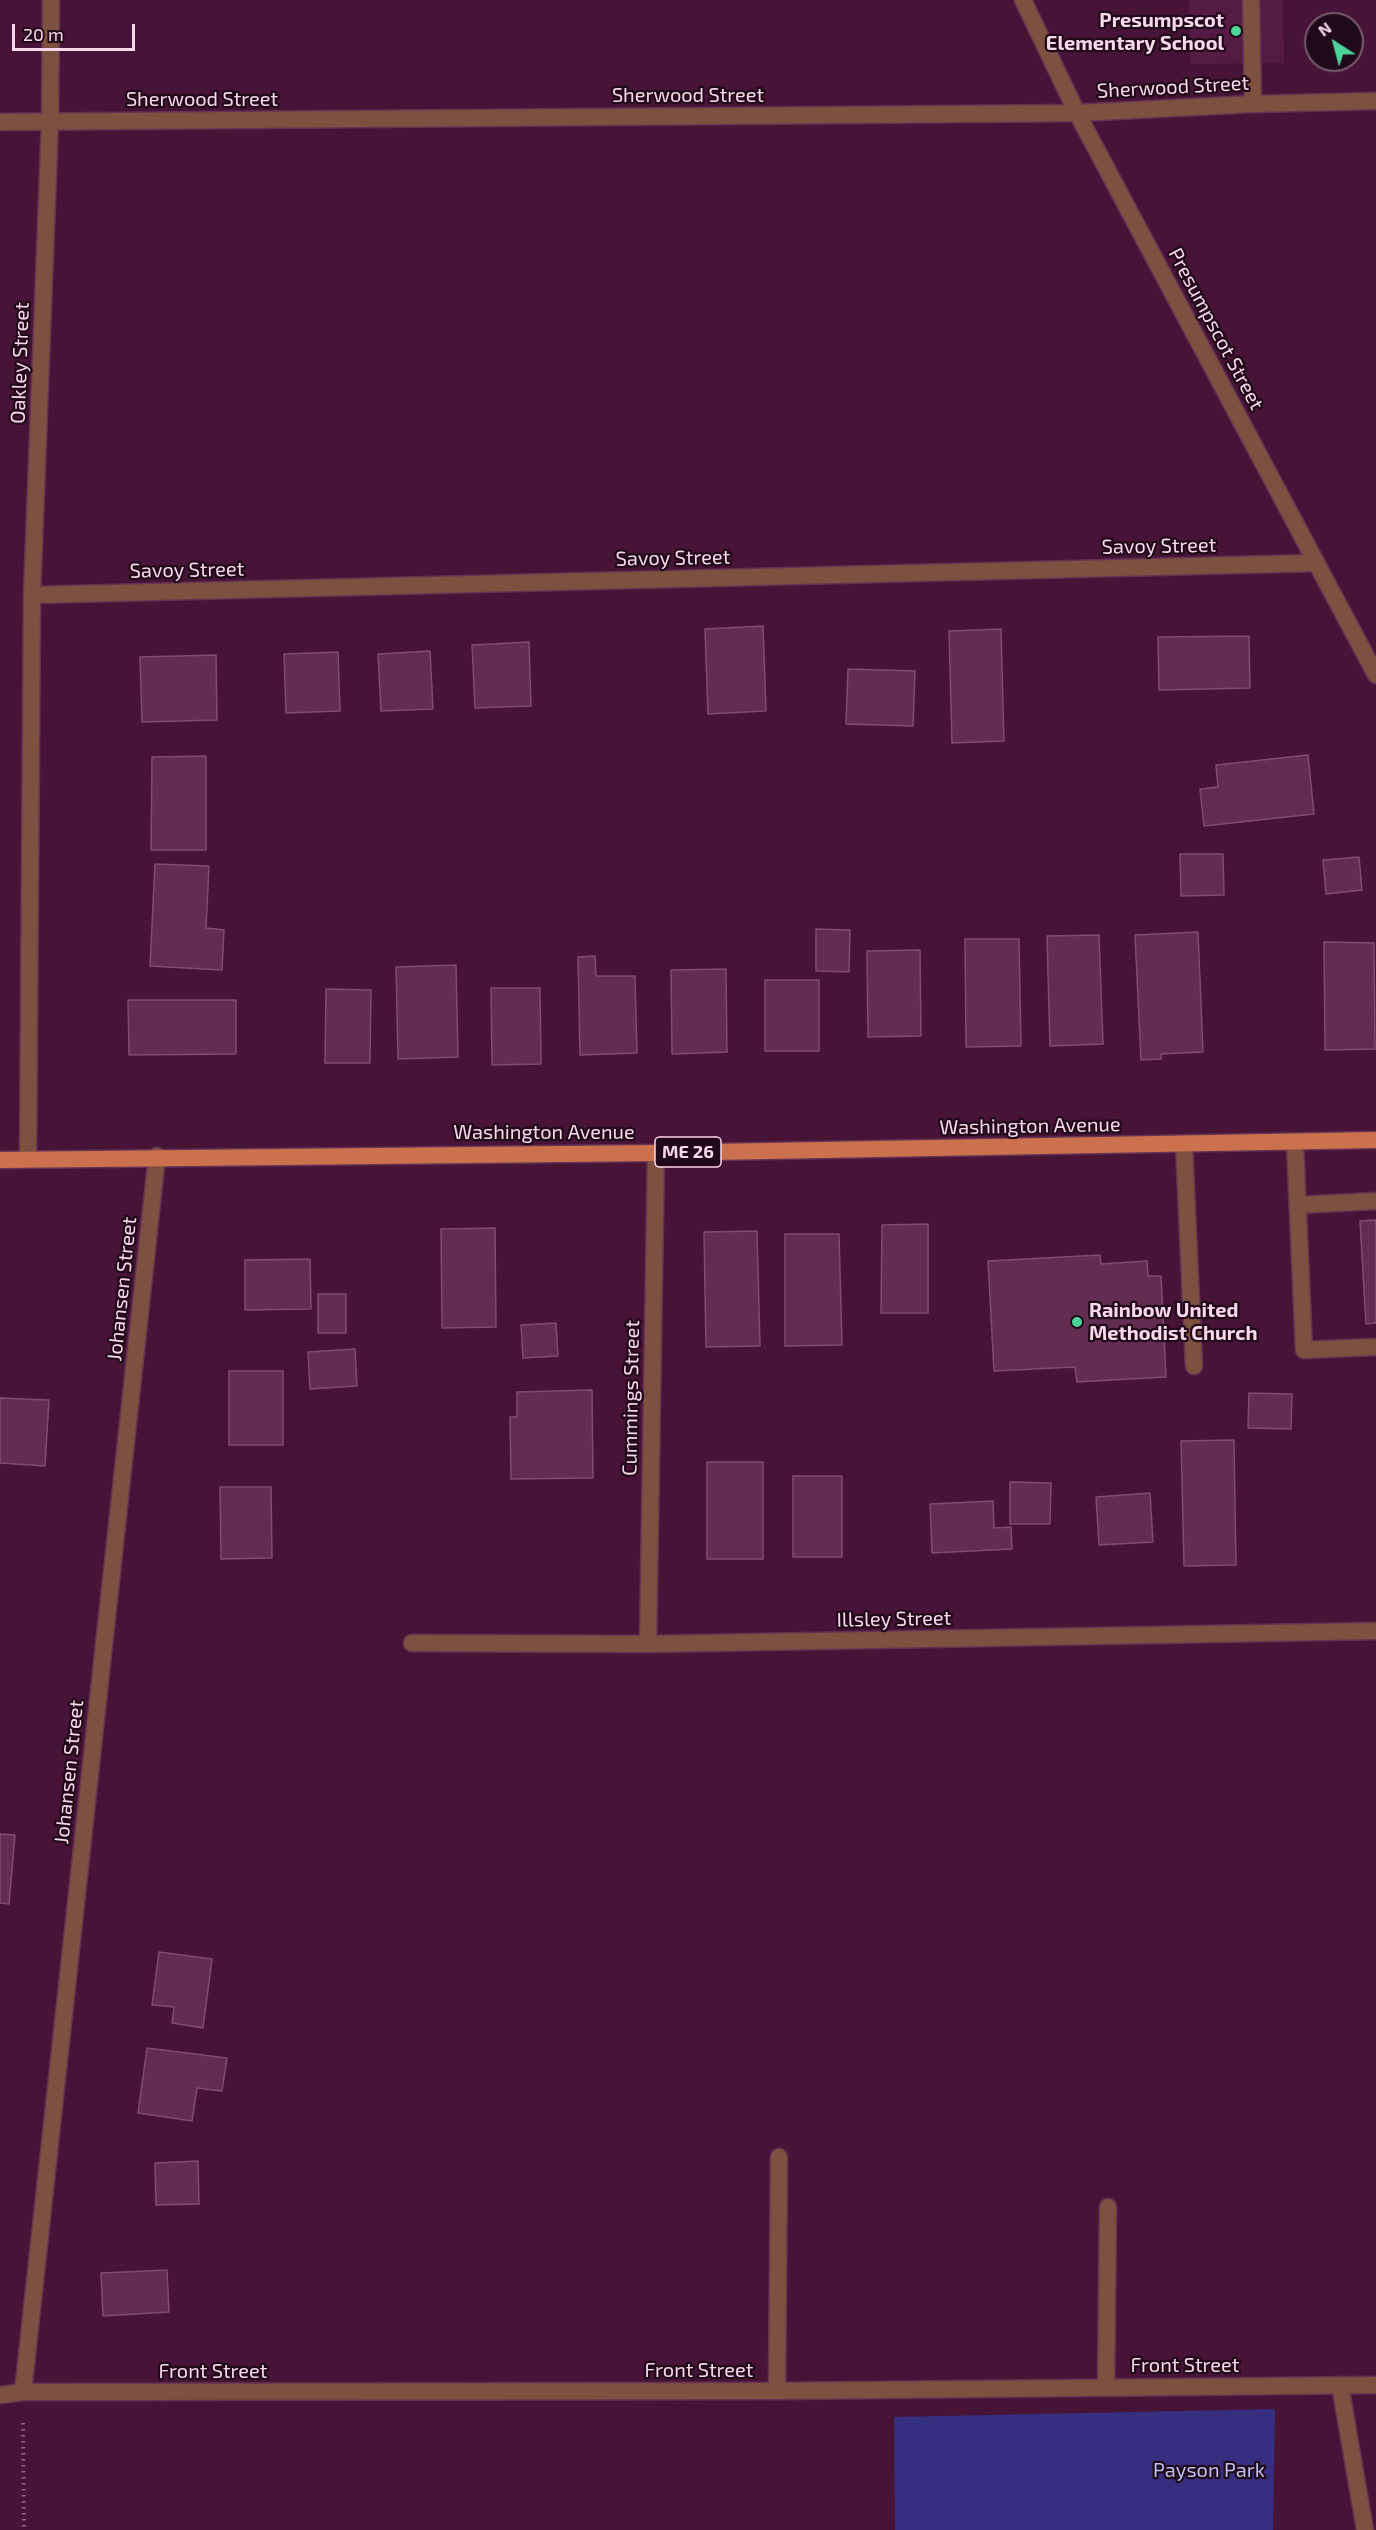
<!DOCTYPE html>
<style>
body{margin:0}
#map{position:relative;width:1376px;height:2530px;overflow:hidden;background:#471337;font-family:"Exo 2",sans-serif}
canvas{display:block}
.north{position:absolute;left:1304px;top:12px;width:60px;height:60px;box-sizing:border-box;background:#200a19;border:2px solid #775c6d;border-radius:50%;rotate:324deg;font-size:16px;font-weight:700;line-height:24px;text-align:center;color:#fad8ec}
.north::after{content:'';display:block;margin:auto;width:21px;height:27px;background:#4dd39a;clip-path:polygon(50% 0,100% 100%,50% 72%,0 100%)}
.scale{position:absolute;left:12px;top:24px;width:123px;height:27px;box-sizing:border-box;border:3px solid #fad8ec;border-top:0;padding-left:8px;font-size:18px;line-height:21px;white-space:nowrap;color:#fad8ec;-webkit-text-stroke:4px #200a19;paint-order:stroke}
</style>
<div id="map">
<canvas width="1376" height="2530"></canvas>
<div class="north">N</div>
<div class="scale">20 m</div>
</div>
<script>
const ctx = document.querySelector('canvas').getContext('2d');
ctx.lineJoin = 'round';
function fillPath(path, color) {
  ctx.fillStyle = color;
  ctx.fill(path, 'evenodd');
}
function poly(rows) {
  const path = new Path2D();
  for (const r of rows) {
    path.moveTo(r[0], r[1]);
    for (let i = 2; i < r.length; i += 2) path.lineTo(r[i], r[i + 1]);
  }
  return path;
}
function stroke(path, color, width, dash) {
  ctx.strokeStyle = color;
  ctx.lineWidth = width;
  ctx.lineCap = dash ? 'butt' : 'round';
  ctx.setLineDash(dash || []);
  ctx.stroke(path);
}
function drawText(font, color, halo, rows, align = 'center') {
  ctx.font = font + ' "Exo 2",sans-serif';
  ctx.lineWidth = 4.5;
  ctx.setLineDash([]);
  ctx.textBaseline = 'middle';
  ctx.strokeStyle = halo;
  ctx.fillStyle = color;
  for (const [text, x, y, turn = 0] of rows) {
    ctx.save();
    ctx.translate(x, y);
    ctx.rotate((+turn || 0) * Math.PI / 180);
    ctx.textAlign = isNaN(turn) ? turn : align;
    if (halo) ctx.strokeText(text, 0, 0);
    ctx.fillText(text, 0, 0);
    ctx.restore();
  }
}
fillPath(poly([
 [1189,0,1283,0,1284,63,1190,64]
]), '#551b44');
fillPath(poly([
 [1275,2409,1273,2530,895,2530,894,2417]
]), '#362f80');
const building = poly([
 [763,626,766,711,708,714,705,629,763,626],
 [1001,629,1004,741,952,743,949,631,1001,629],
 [1249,636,1250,688,1159,690,1158,637,1249,636],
 [529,642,531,706,475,708,472,645,529,642],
 [430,651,433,709,381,711,378,654,430,651],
 [338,652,340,711,286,713,284,654,338,652],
 [216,655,217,720,142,722,140,657,216,655],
 [848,669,915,671,913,726,846,724,848,669],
 [1308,755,1314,814,1204,826,1200,789,1218,787,1216,765,1308,755],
 [206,756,206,850,151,850,152,757,206,756],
 [1180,854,1223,854,1224,895,1181,896,1180,854],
 [1359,857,1362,890,1326,894,1323,860,1359,857],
 [155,864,209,866,206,928,224,930,222,970,150,966,155,864],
 [816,929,850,930,849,972,816,971,816,929],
 [1198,932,1203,1052,1161,1054,1161,1059,1141,1060,1135,935,1198,932],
 [1099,935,1103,1044,1050,1046,1047,936,1099,935],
 [965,939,1019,939,1021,1046,966,1047,965,939],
 [1324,942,1374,943,1375,1049,1325,1050,1324,942],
 [920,950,921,1036,868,1037,867,951,920,950],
 [595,956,596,976,635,976,637,1053,580,1055,578,957,595,956],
 [456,965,458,1057,398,1059,396,967,456,965],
 [726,969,727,1052,672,1054,671,970,726,969],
 [765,980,819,980,819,1051,765,1051,765,980],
 [491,988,540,988,541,1064,492,1065,491,988],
 [326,989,371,990,370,1063,325,1063,326,989],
 [128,1000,236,1000,236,1054,129,1055,128,1000],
 [1376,1220,1376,1323,1366,1324,1360,1221,1376,1220],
 [928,1224,928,1313,881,1313,882,1225,928,1224],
 [495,1228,496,1327,442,1328,441,1229,495,1228],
 [757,1231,760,1346,706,1347,704,1232,757,1231],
 [785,1234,839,1234,842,1345,785,1346,785,1234],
 [1100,1255,1101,1264,1147,1261,1148,1276,1161,1276,1166,1377,1077,1382,1075,1367,994,1371,988,1261,1100,1255],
 [310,1259,311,1309,245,1310,245,1260,310,1259],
 [318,1294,346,1294,346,1333,318,1333,318,1294],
 [556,1323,558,1356,523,1358,521,1325,556,1323],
 [355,1349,357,1386,310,1389,308,1352,355,1349],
 [229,1371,283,1371,283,1445,229,1445,229,1371],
 [592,1390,593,1478,511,1479,510,1417,517,1417,517,1392,592,1390],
 [1249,1393,1292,1394,1291,1429,1248,1428,1249,1393],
 [0,1398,49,1400,45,1466,0,1463,0,1398],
 [1234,1440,1236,1565,1184,1566,1181,1441,1234,1440],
 [707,1462,763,1462,763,1559,707,1559,707,1462],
 [793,1476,842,1476,842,1557,793,1557,793,1476],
 [1010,1482,1051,1483,1050,1524,1010,1524,1010,1482],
 [220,1487,271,1487,272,1558,221,1559,220,1487],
 [1150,1493,1153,1542,1099,1545,1096,1497,1150,1493],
 [993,1501,994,1528,1011,1527,1012,1549,932,1553,930,1504,993,1501],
 [0,1834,15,1835,9,1904,0,1903,0,1834],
 [159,1952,212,1959,203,2028,172,2023,174,2007,152,2005,159,1952],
 [147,2048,227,2058,222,2091,197,2088,192,2121,138,2113,147,2048],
 [198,2161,199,2204,156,2205,155,2163,198,2161],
 [167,2270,169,2312,103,2316,101,2273,167,2270]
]);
fillPath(building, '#632d51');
stroke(building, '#844b70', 1.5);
const service = poly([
 [1295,1143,1304,1350,1374,1347],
 [1184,1144,1194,1366],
 [1298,1205,1376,1201],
 [1340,2385,1365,2530],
 [1106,2387,1108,2207],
 [777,2391,779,2157]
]);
const minor = poly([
 [1251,0,1253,104],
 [0,122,1077,113,1253,104,1376,101],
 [32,595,1316,563],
 [28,1159,32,595,50,121,51,0],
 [412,1643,648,1644,1376,1631],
 [648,1644,656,1153],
 [23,2392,157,1156],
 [0,2395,23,2392,777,2391,1376,2385]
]);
const tertiary = poly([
 [1023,0,1077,113,1376,675]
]);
const primary = poly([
 [0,1160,656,1153,1376,1140]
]);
stroke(service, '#643354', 19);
stroke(minor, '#643354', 19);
stroke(tertiary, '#643354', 19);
stroke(primary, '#643354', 19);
stroke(poly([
 [23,2423,24,2530]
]), '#936784', 4, [1.5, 4.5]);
stroke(service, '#7d503f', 16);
stroke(minor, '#7d503f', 16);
stroke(tertiary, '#7d503f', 16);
stroke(primary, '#cc714d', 16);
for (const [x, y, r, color] of [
 [1236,31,6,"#4dd39a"],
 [1077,1322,6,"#4dd39a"]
]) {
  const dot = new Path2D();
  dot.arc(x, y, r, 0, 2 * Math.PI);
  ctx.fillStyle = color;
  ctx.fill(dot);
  stroke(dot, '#200a19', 2);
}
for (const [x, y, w] of [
 [688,1152,66]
]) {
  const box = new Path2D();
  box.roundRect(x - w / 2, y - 15, w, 30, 4.5);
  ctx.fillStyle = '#200a19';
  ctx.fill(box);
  stroke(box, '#fad8ec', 1.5);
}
drawText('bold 18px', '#fad8ec', null, [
 ["ME 26",688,1152]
]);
drawText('bold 20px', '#fad8ec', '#200a19', [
 ["Presumpscot",1224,20],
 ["Elementary School",1224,43],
 ["Rainbow United",1089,1310,"left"],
 ["Methodist Church",1089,1333,"left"]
], 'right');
drawText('20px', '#fad8ec', '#200a19', [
 ["Sherwood Street",1173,87,-3],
 ["Sherwood Street",688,95],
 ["Sherwood Street",202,99],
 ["Presumpscot Street",1216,329,62],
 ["Oakley Street",20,363,-88],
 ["Savoy Street",1159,546,-1],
 ["Savoy Street",673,558,-1],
 ["Savoy Street",187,570,-1],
 ["Washington Avenue",1030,1126,-1],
 ["Washington Avenue",544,1132],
 ["Johansen Street",122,1289,-84],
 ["Cummings Street",631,1398,-89],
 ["Illsley Street",894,1619,-1],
 ["Johansen Street",69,1772,-84],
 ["Front Street",1185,2365],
 ["Front Street",699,2370],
 ["Front Street",213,2371]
]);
drawText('20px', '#bcbff2', '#200a19', [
 ["Payson Park",1209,2470]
]);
</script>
